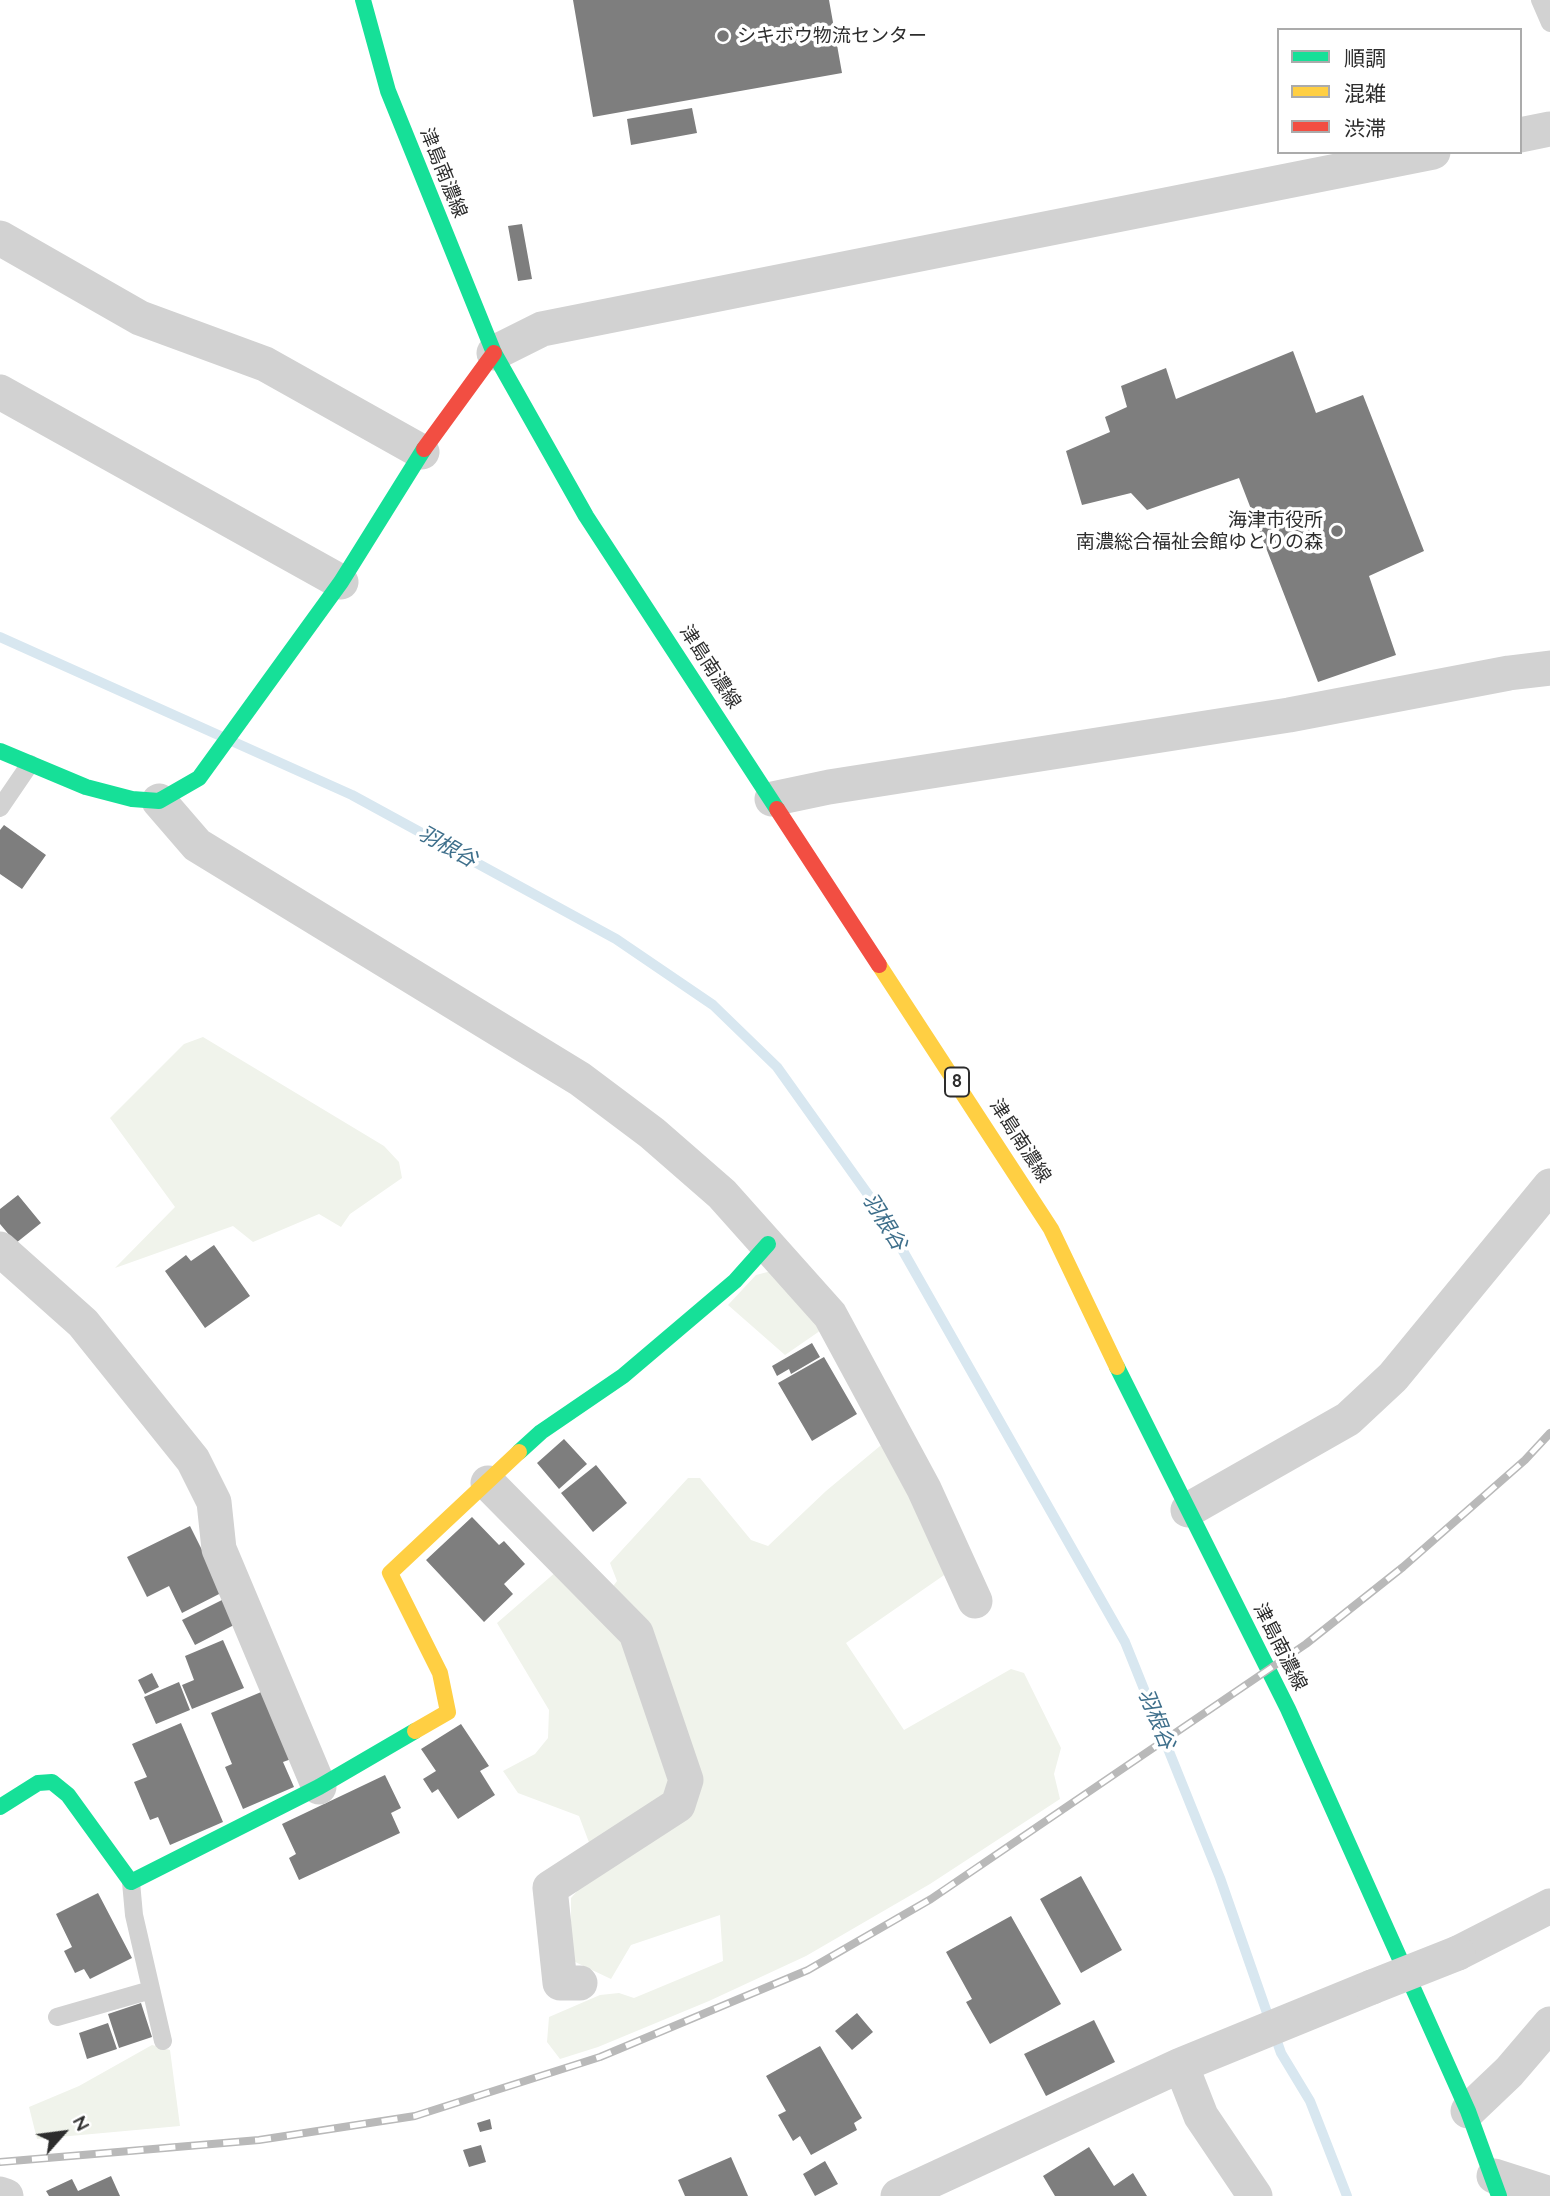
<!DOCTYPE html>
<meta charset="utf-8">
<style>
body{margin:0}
#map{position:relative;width:1550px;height:2196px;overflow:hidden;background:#fff;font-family:Quicksand,"Noto Sans JP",sans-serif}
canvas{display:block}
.legend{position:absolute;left:1277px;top:28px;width:245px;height:126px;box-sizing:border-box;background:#fff;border:2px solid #ababab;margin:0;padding:9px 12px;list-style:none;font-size:21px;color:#2d2d2d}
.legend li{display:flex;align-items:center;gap:14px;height:35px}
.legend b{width:35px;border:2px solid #ababab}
.north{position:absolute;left:28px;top:2098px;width:70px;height:70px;-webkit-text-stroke:5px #fff;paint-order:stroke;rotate:62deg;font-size:19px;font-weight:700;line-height:28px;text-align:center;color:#2d2d2d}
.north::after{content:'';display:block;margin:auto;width:24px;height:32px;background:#2d2d2d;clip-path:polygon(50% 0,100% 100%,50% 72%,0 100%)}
</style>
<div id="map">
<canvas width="1550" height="2196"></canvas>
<ul class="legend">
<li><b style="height:9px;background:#16e098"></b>順調</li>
<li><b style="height:9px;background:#ffcf43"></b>混雑</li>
<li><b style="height:9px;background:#f24e42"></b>渋滞</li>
</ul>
<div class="north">N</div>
</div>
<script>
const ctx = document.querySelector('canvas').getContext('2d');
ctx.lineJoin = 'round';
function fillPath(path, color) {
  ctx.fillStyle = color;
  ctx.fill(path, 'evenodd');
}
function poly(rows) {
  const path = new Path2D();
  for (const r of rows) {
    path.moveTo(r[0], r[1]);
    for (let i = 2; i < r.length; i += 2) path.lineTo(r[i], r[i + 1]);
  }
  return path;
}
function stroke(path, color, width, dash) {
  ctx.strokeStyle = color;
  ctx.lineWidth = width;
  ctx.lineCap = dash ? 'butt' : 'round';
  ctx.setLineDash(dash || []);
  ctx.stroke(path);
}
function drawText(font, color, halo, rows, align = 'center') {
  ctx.font = font + ' Quicksand,"Noto Sans JP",sans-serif';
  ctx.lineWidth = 7;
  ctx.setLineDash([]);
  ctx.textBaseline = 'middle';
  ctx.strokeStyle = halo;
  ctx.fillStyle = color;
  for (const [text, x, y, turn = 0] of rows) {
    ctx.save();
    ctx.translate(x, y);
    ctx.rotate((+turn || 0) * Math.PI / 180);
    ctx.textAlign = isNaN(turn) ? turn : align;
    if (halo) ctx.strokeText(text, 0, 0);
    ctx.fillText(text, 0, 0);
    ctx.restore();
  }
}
fillPath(poly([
 [203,1037,384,1146,399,1162,402,1178,350,1214,341,1227,319,1214,253,1242,233,1226,115,1268,175,1207,110,1118,184,1044],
 [779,1269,827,1326,785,1355,728,1305,756,1275],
 [886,1441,950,1571,846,1643,904,1730,1011,1669,1024,1673,1061,1748,1054,1774,1060,1799,930,1884,806,1956,709,2001,598,2047,560,2059,547,2042,549,2017,600,1995,619,1993,634,1998,723,1961,720,1915,631,1945,611,1979,571,1960,571,1898,594,1872,690,1816,695,1779,662,1656,645,1625,611,1589,617,1581,610,1563,688,1478,700,1478,751,1540,768,1546,826,1491],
 [557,1571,626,1642,676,1775,670,1793,590,1845,579,1816,518,1793,503,1771,535,1754,548,1738,549,1710,497,1623],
 [152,2045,170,2050,180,2126,37,2139,29,2107,79,2086]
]), '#f0f3eb');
stroke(poly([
 [0,637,352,795,616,939,713,1005,777,1067,882,1214,1125,1642,1220,1878,1281,2053,1310,2101,1347,2196]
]), '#d8e7f0', 10);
fillPath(poly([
 [573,0,829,0,842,73,593,117],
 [692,108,697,133,631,145,627,119],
 [522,224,532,279,518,281,508,226],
 [1293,351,1316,413,1363,395,1424,551,1369,576,1396,655,1318,682,1239,478,1147,510,1131,493,1082,505,1066,451,1110,432,1105,417,1127,407,1121,386,1166,368,1176,399],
 [4,825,46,855,22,889,0,874,0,830],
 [18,1195,41,1223,16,1243,0,1224,0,1209],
 [214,1245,250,1296,205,1328,165,1271,186,1255,191,1261],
 [812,1343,820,1357,791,1374,789,1369,777,1376,772,1366],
 [824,1357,857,1414,812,1441,778,1383],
 [564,1439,587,1464,559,1489,537,1463],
 [596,1465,627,1503,593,1532,561,1493],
 [472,1517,499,1545,504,1541,525,1564,504,1584,513,1594,484,1622,426,1560],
 [190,1526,223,1592,182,1613,169,1586,147,1597,127,1557],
 [222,1600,234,1625,195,1645,182,1620],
 [223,1640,244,1688,192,1709,182,1685,194,1680,185,1656],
 [152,1673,159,1687,145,1694,138,1680],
 [179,1682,190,1710,156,1724,144,1697],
 [266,1690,294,1758,283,1762,294,1787,243,1809,225,1767,232,1764,211,1713],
 [181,1723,223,1822,170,1845,158,1817,150,1820,134,1782,147,1777,132,1744],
 [461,1724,489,1766,480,1771,495,1795,458,1819,438,1789,432,1793,423,1779,436,1771,421,1749],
 [385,1775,401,1808,391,1813,400,1833,299,1880,289,1858,296,1854,282,1824],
 [1081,1876,1122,1950,1081,1973,1040,1899],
 [98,1893,132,1958,90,1979,84,1969,75,1973,64,1951,72,1947,56,1914],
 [1011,1916,1061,2004,990,2044,966,2002,972,1999,946,1952],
 [141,2003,152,2037,119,2048,108,2014],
 [857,2013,873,2032,852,2050,835,2031],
 [1094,2020,1115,2062,1046,2096,1024,2054],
 [108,2023,117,2049,87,2059,79,2033],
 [820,2046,862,2118,854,2123,857,2130,811,2155,800,2136,793,2141,778,2115,786,2111,766,2076],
 [490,2119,492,2129,480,2132,477,2123],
 [481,2145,486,2162,469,2167,463,2150],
 [1089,2147,1114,2186,1133,2173,1147,2196,1055,2196,1043,2176],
 [731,2157,748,2196,685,2196,678,2180],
 [825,2161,838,2184,815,2196,803,2174],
 [111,2176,120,2196,49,2196,46,2191,72,2179,78,2191]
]), '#7e7e7e');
stroke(poly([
 [1540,0,1550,23],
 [0,808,30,764],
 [131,1882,134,1915,163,2041],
 [57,2017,151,1990]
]), '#d2d2d2', 18);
stroke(poly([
 [1520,135,1550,129],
 [0,238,140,318,265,364,422,452],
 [494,353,542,329,1433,152],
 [0,392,341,582],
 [772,799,829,787,1289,715,1509,673,1550,668],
 [159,801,197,845,580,1079,652,1133,722,1194,830,1315,924,1489,975,1601],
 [0,1249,83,1323,193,1460,214,1502,219,1549,319,1787],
 [488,1483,636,1633,686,1780,678,1805,550,1888,560,1983,580,1983],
 [1188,1510,1348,1419,1393,1377,1550,1186],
 [1458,1953,1550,1906],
 [1181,2065,1201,2116,1255,2196],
 [1468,2111,1509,2072,1550,2024],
 [1494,2176,1550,2194],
 [0,2194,6,2196],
 [898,2196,1181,2065,1372,1987]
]), '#d2d2d2', 35);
stroke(poly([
 [363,0,388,91,494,353,586,516,777,809],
 [0,751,86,787,132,799,159,801,199,778,341,582,424,449],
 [1117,1367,1288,1709,1468,2111,1499,2196],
 [519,1452,541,1432,623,1376,735,1281,768,1244],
 [0,1807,38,1783,52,1782,68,1795,131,1882,319,1787,415,1731]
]), '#16e098', 16);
stroke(poly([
 [879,965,1051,1229,1117,1367],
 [415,1731,448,1712,440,1673,390,1573,519,1452]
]), '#ffcf43', 16);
stroke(poly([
 [424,449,494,353],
 [777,809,879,965]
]), '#f24e42', 16);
const rail = poly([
 [0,2162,259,2140,415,2116,600,2057,808,1970,931,1899,1306,1644,1403,1567,1525,1460,1550,1433]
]);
stroke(rail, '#b9b9b9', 8);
stroke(rail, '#fff', 5, [16]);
stroke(poly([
 [1372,1987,1458,1953]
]), '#d2d2d2', 35);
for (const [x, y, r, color] of [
 [723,36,7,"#767676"],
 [1337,531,7,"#767676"]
]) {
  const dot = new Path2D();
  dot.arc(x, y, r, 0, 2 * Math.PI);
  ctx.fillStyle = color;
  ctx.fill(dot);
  stroke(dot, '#fff', 2.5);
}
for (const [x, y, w] of [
 [957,1082,24]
]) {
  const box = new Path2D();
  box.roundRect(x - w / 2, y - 14.5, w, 29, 5);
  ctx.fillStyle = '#fff';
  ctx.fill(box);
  stroke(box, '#2d2d2d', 2);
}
drawText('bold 18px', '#2d2d2d', null, [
 ["8",957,1082]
]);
drawText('19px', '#2d2d2d', '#fff', [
 ["シキボウ物流センター",737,36],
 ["海津市役所",1323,520,"right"],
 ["南濃総合福祉会館ゆとりの森",1323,542,"right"]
], 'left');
drawText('19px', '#2d2d2d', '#fff', [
 ["津島南濃線",443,173,68],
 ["津島南濃線",710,667,57],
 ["津島南濃線",1020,1141,57],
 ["津島南濃線",1280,1647,63]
]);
drawText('italic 21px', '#3e6f8b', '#fff', [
 ["羽根谷",447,847,29],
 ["羽根谷",884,1222,58],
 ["羽根谷",1156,1719,68]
]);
</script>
